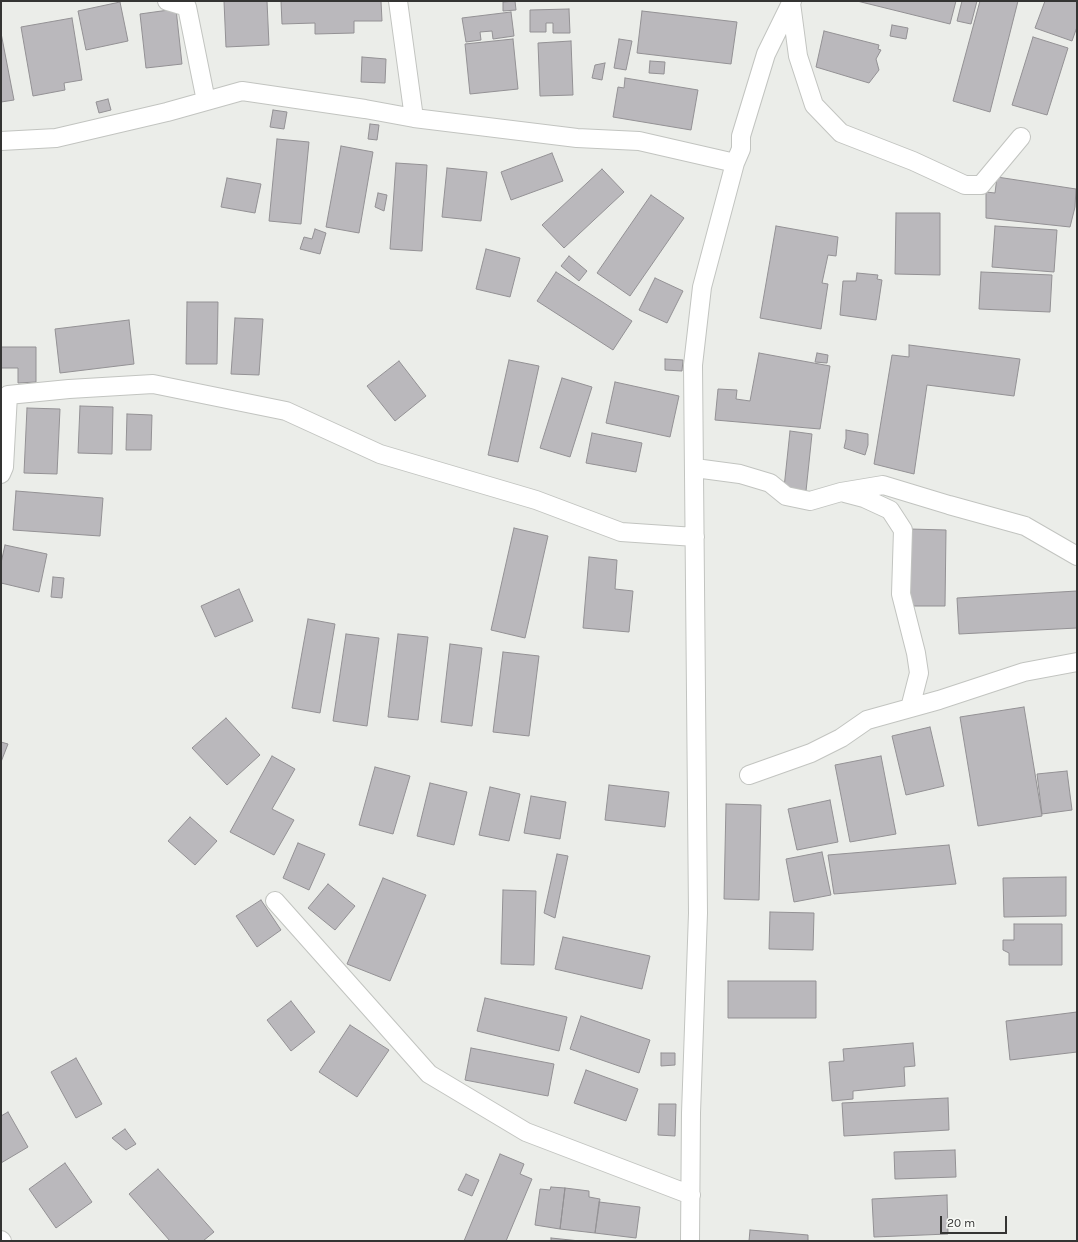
<!DOCTYPE html>
<style>
body{margin:0}
#map{position:relative;width:1078px;height:1242px;overflow:hidden;background:#ebede9;font-family:Karla,sans-serif}
canvas{display:block}
.frame{position:absolute;inset:0;border:2px solid #343433;pointer-events:none}
.scale{position:absolute;left:940px;top:1216px;width:67px;height:18px;box-sizing:border-box;border:2px solid #343433;border-top:0;padding-left:5px;font-size:12px;line-height:14px;white-space:nowrap;color:#343433;-webkit-text-stroke:3px #f8faf6;paint-order:stroke}
</style>
<div id="map">
<canvas width="1078" height="1242"></canvas>
<div class="frame"></div>
<div class="scale">20 m</div>
</div>
<script>
const ctx = document.querySelector('canvas').getContext('2d');
ctx.lineJoin = 'round';
function fillPath(path, color) {
  ctx.fillStyle = color;
  ctx.fill(path, 'evenodd');
}
function poly(rows) {
  const path = new Path2D();
  for (const r of rows) {
    path.moveTo(r[0], r[1]);
    for (let i = 2; i < r.length; i += 2) path.lineTo(r[i], r[i + 1]);
  }
  return path;
}
function stroke(path, color, width, dash) {
  ctx.strokeStyle = color;
  ctx.lineWidth = width;
  ctx.lineCap = dash ? 'butt' : 'round';
  ctx.setLineDash(dash || []);
  ctx.stroke(path);
}
const building = poly([
 [224,1,267,1,269,45,226,47,224,1],
 [281,1,381,1,382,21,354,21,354,33,315,34,315,23,282,24,281,1],
 [515,1,516,10,503,11,503,2,515,1],
 [857,1,956,1,950,24,857,1],
 [962,1,977,1,971,24,957,21,962,1],
 [980,1,1018,1,990,112,953,101,980,1],
 [1045,1,1077,1,1077,27,1072,41,1035,28,1045,1],
 [120,2,128,41,86,50,78,11,120,2],
 [176,9,182,64,146,68,140,14,176,9],
 [569,9,570,33,553,33,553,23,546,23,546,32,530,32,530,10,569,9],
 [642,11,737,22,731,64,637,53,642,11],
 [511,12,514,36,493,39,492,31,480,32,481,40,466,42,462,18,511,12],
 [72,18,82,80,64,83,65,90,33,96,21,27,72,18],
 [892,25,908,28,906,39,890,36,892,25],
 [824,31,879,45,878,49,881,50,876,59,879,70,869,83,816,67,824,31],
 [1,33,14,100,1,102,1,33],
 [1033,37,1068,48,1047,115,1012,105,1033,37],
 [513,39,518,89,470,94,465,44,513,39],
 [619,39,632,41,626,70,614,68,619,39],
 [571,41,573,95,540,96,538,43,571,41],
 [362,57,386,59,385,83,361,82,362,57],
 [650,61,665,62,664,74,649,73,650,61],
 [605,63,602,80,592,78,595,65,605,63],
 [625,78,698,90,691,130,613,117,618,87,624,88,625,78],
 [108,99,111,110,99,113,96,102,108,99],
 [273,110,287,112,284,129,270,127,273,110],
 [370,124,379,125,377,140,368,139,370,124],
 [277,139,309,142,301,224,269,221,277,139],
 [341,146,373,152,359,233,326,227,341,146],
 [552,153,563,181,511,200,501,172,552,153],
 [396,163,427,165,422,251,390,249,396,163],
 [447,168,487,172,481,221,442,217,447,168],
 [602,169,624,192,564,248,542,225,602,169],
 [997,177,1076,189,1075,207,1070,227,986,218,986,192,995,193,997,177],
 [227,178,261,184,255,213,221,207,227,178],
 [378,193,387,195,384,211,375,207,378,193],
 [651,195,684,218,630,296,597,273,651,195],
 [896,213,940,213,940,275,895,274,896,213],
 [776,226,838,237,836,256,828,255,822,283,828,284,821,329,760,318,776,226],
 [995,226,1057,230,1054,272,992,267,995,226],
 [315,229,326,233,320,254,300,249,304,237,312,239,315,229],
 [486,249,520,258,510,297,476,289,486,249],
 [569,256,587,271,579,281,561,266,569,256],
 [556,272,632,321,613,350,537,301,556,272],
 [981,272,1052,275,1050,312,979,309,981,272],
 [857,273,878,275,877,279,882,280,876,320,840,315,843,281,856,281,857,273],
 [655,278,683,291,667,323,639,310,655,278],
 [187,302,218,302,217,364,186,364,187,302],
 [235,318,263,319,259,375,231,374,235,318],
 [129,320,134,364,60,373,55,329,129,320],
 [909,345,1020,359,1014,396,927,385,914,474,874,464,892,355,909,357,909,345],
 [1,347,36,347,36,382,18,383,18,368,1,368,1,347],
 [759,353,830,366,820,429,715,420,718,389,737,390,736,399,750,401,759,353],
 [817,353,828,355,827,363,815,362,817,353],
 [665,359,683,360,682,371,665,370,665,359],
 [509,360,539,366,518,462,488,455,509,360],
 [399,361,426,396,395,421,367,386,399,361],
 [562,378,592,387,570,457,540,448,562,378],
 [615,382,679,396,670,437,606,423,615,382],
 [80,406,113,407,112,454,78,453,80,406],
 [27,408,60,409,57,474,24,473,27,408],
 [127,414,152,415,151,450,126,450,127,414],
 [846,430,868,434,868,445,865,455,844,448,846,439,846,430],
 [790,431,812,434,806,491,784,488,790,431],
 [592,433,642,443,636,472,586,463,592,433],
 [16,491,103,498,100,536,13,530,16,491],
 [514,528,548,536,525,638,491,630,514,528],
 [910,529,946,530,945,606,909,606,910,529],
 [5,545,47,554,39,592,1,583,1,563,5,545],
 [589,557,617,560,615,589,633,591,629,632,583,628,589,557],
 [53,577,64,578,62,598,51,597,53,577],
 [239,589,253,621,215,637,201,606,239,589],
 [1077,591,1077,628,959,634,957,598,1077,591],
 [308,619,335,624,320,713,292,708,308,619],
 [346,634,379,638,367,726,333,721,346,634],
 [398,634,428,637,418,720,388,717,398,634],
 [450,644,482,648,472,726,441,722,450,644],
 [503,652,539,656,529,736,493,732,503,652],
 [1024,707,1042,816,978,826,960,717,1024,707],
 [226,718,260,755,227,785,192,748,226,718],
 [930,727,944,786,906,795,892,736,930,727],
 [1,742,8,744,1,762,1,742],
 [272,756,295,769,272,809,294,820,274,855,230,832,272,756],
 [881,756,896,834,850,842,835,765,881,756],
 [375,767,410,776,393,834,359,825,375,767],
 [1067,771,1072,810,1042,814,1037,774,1067,771],
 [430,783,467,792,454,845,417,836,430,783],
 [609,785,669,792,665,827,605,820,609,785],
 [490,787,520,794,509,841,479,835,490,787],
 [531,796,566,802,560,839,524,833,531,796],
 [830,800,838,842,797,850,788,809,830,800],
 [726,804,761,805,759,900,724,899,726,804],
 [190,817,217,841,195,865,168,841,190,817],
 [298,843,325,854,309,890,283,878,298,843],
 [949,845,956,884,834,894,828,855,949,845],
 [822,852,831,895,794,902,786,859,822,852],
 [557,854,568,856,555,918,544,913,557,854],
 [1066,877,1066,916,1004,917,1003,878,1066,877],
 [383,878,426,895,390,981,347,964,383,878],
 [328,884,355,906,335,930,308,908,328,884],
 [503,890,536,891,534,965,501,964,503,890],
 [261,900,281,930,257,947,236,916,261,900],
 [770,912,814,913,813,950,769,949,770,912],
 [1014,924,1062,924,1062,965,1009,965,1009,953,1003,950,1003,940,1014,940,1014,924],
 [563,937,650,956,642,989,555,969,563,937],
 [728,981,816,981,816,1018,728,1018,728,981],
 [485,998,567,1017,559,1051,477,1031,485,998],
 [291,1001,315,1032,291,1051,267,1020,291,1001],
 [1077,1012,1077,1052,1010,1060,1006,1021,1077,1012],
 [581,1016,650,1040,639,1073,570,1049,581,1016],
 [350,1025,389,1050,357,1097,319,1072,350,1025],
 [913,1043,915,1066,904,1067,905,1086,853,1091,853,1099,832,1101,829,1062,844,1061,843,1049,913,1043],
 [471,1048,554,1064,548,1096,465,1080,471,1048],
 [661,1053,675,1053,675,1065,661,1066,661,1053],
 [76,1058,102,1104,76,1118,51,1072,76,1058],
 [586,1070,638,1089,626,1121,574,1103,586,1070],
 [948,1098,949,1130,844,1136,842,1103,948,1098],
 [659,1104,676,1104,675,1136,658,1135,659,1104],
 [8,1112,28,1147,1,1163,1,1116,8,1112],
 [125,1129,136,1144,126,1150,112,1138,125,1129],
 [955,1150,956,1177,895,1179,894,1152,955,1150],
 [500,1154,524,1164,520,1174,532,1179,506,1241,464,1241,500,1154],
 [65,1163,92,1202,56,1228,29,1189,65,1163],
 [158,1169,214,1232,203,1241,170,1241,129,1194,158,1169],
 [466,1174,479,1180,472,1196,458,1190,466,1174],
 [551,1187,565,1188,560,1229,535,1225,540,1189,550,1190,551,1187],
 [565,1188,589,1191,589,1197,600,1199,595,1233,560,1229,565,1188],
 [947,1195,948,1234,874,1237,872,1199,947,1195],
 [599,1202,640,1207,636,1238,595,1233,599,1202],
 [750,1230,808,1235,808,1241,749,1241,750,1230],
 [551,1238,580,1241,551,1241,551,1238]
]);
fillPath(building, '#bab8bc');
stroke(building, '#939194', 1);
const minor = poly([
 [167,1,187,7,206,101],
 [791,3,798,56,814,105,841,133,913,161,965,185,981,185,1021,137],
 [414,118,577,138,639,141,735,163],
 [1,141,56,138,167,112,242,91,365,109,414,118,398,1],
 [695,468,740,474,770,483,786,496,810,501,841,492,883,485,949,505,1025,526,1077,556],
 [1,474,4,467,8,395,69,389,153,384,286,411,380,454,536,500,621,532,695,537],
 [845,493,864,498,890,510,903,530,901,594,916,653,919,673,910,708],
 [749,775,811,753,841,738,867,720,939,700,1024,672,1077,662],
 [275,901,429,1074,526,1132,691,1195],
 [1,1240,2,1241],
 [690,1241,691,1113,698,913,693,365,702,287,735,163,741,149,741,136,766,54,792,1]
]);
stroke(minor, '#c2c4c0', 20);
stroke(minor, '#fff', 18);
</script>
